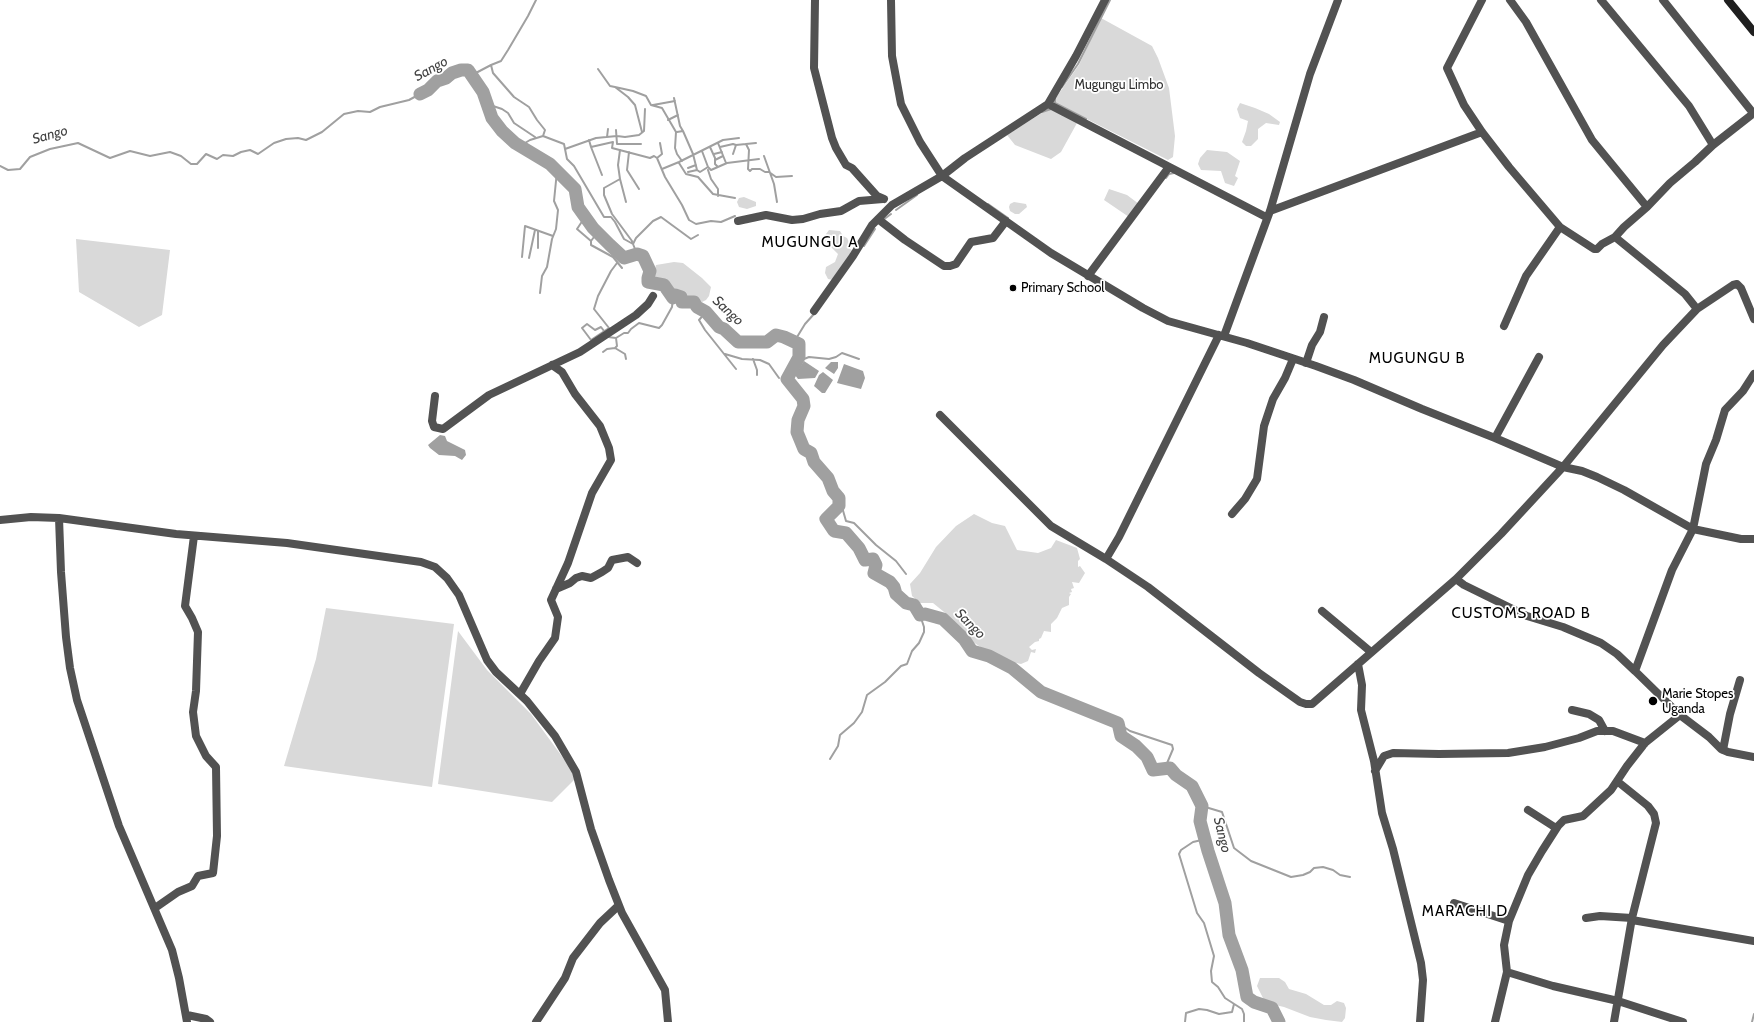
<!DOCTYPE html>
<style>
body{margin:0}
canvas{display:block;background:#fff}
</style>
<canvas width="1754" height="1022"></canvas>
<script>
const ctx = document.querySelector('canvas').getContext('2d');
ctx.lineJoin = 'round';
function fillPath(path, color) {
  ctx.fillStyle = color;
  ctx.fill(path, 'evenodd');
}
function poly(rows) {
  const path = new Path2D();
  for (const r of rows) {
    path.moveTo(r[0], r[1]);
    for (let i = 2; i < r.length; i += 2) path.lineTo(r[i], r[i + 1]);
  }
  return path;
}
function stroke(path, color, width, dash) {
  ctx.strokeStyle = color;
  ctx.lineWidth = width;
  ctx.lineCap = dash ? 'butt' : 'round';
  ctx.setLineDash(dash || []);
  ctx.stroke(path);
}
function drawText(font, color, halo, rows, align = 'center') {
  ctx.font = font + ' Cabin,sans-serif';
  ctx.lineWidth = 3.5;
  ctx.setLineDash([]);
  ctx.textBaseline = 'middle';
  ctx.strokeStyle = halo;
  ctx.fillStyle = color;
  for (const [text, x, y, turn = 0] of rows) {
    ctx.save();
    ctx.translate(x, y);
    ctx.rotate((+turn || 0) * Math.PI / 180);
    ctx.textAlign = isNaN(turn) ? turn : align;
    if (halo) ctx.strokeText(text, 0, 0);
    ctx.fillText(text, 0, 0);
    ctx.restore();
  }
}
fillPath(poly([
 [1101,18,1152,46,1158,58,1169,88,1175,136,1173,157,1168,160,1055,103,1055,99,1079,65],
 [1240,103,1255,108,1269,114,1280,122,1279,125,1266,123,1258,129,1258,139,1251,146,1246,146,1242,142,1246,131,1248,121,1240,118,1237,109],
 [1052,108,1077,123,1061,152,1051,159,1015,145,1007,135,1048,109],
 [1207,150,1227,152,1240,161,1235,176,1238,178,1234,186,1225,183,1221,171,1201,170,1198,164,1200,158],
 [1109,189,1127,195,1139,204,1129,217,1104,200],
 [744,197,756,202,756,206,747,209,739,207,737,202,739,198],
 [1014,202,1026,204,1027,207,1019,214,1015,214,1010,211,1009,207,1010,204],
 [829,230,840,231,843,236,847,238,850,244,849,248,853,251,833,280,828,279,825,273,826,267,835,262,838,254,825,241,826,234],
 [76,239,170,250,162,315,139,327,79,292],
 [674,262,683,263,702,278,711,287,709,296,706,300,702,302,697,299,686,299,653,276,656,265],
 [974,514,992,523,1005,526,1017,550,1038,553,1051,548,1056,540,1077,548,1080,559,1078,561,1078,567,1080,566,1085,573,1079,583,1072,582,1074,588,1071,589,1072,592,1069,593,1071,594,1069,597,1069,605,1062,608,1057,618,1051,624,1051,632,1044,631,1041,638,1039,639,1039,641,1035,642,1029,647,1032,650,1036,649,1035,653,1031,652,1028,661,1021,664,1012,662,1011,666,982,648,970,640,949,616,933,603,920,603,912,596,910,584,920,573,936,547,956,526],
 [326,608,454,624,432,787,284,766,316,659],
 [458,631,487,670,531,714,577,777,552,802,438,784],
 [1260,978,1279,978,1285,982,1289,989,1306,994,1324,1005,1331,1005,1337,1001,1344,1003,1346,1008,1345,1018,1342,1022,1326,1020,1310,1017,1284,1007,1271,1004,1264,1000,1257,986]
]), '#d9d9d9');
fillPath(poly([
 [804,361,819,371,815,378,798,379,795,375],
 [831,362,838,362,838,368,834,374,825,368],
 [844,364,863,371,865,378,861,389,837,383],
 [823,372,833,380,825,393,822,393,814,386,819,375],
 [440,435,445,436,447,441,465,450,466,455,462,460,455,456,439,455,430,448,428,445]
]), '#a0a0a0');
stroke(poly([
 [491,65,501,61,508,50,528,16,536,0],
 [598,69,610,86,615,87,628,97,635,105,642,132],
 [472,75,491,65,493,73,514,97,529,107,537,120,545,130,543,136],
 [615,87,633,91,646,96,651,105,662,108,676,132,675,148,677,154,682,161],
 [1062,87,1078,64,1110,0],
 [674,98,680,126,683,131,677,132],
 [1055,99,1055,103,1086,119],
 [487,104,502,109,508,113,514,123,535,137],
 [653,105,675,101],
 [1042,112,1051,109],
 [668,120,678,115],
 [616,130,617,144,641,144],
 [683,131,693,154,697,170],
 [607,137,608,129],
 [589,140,591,147,613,142,612,148,650,158,654,156,657,158,665,177,682,205,689,220,696,224,711,221,721,222,735,216],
 [718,143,726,163],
 [746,144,749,150,748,169,750,171,752,169,760,169,765,172,769,172,776,177,792,176],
 [520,146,530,140,543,136,564,144,567,159,574,166,604,217,611,217,615,222,624,239,633,244,637,254],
 [591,147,602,175],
 [710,147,715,158,715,164,718,167],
 [720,147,733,144,736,145,756,143],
 [565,149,596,138,617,136,625,137,639,135,644,131,645,109],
 [620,150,618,165,620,179,604,188,604,195,612,214,632,241,632,243],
 [629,152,627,170,639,189],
 [714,154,722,152],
 [733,154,736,145],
 [764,156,774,184,777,202],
 [657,158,662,154,660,143],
 [715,160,723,156],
 [679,163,686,174,698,177,713,194,735,198],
 [0,166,8,170,20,169,30,157,50,149,78,143,110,158,130,151,150,156,170,152,181,156,191,164,197,164,206,154,217,159,223,155,233,156,241,152,250,150,258,154,274,143,286,139,298,138,306,140,322,132,344,114,358,111,370,112,380,107,409,100,420,94],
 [708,167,711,170,727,163,759,159],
 [688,168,696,165],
 [662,169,679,162,723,140,739,138],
 [708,170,711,179,718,189,718,196],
 [688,172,697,170,700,172,708,167,702,151],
 [1166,178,1169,174,1174,173],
 [620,179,626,202],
 [988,204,1008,218],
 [896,210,917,195],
 [585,217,577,229,591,241],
 [883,220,891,214],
 [597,233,591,241,591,245,613,257,622,268],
 [633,244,636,238,653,221,661,217,691,239,698,235],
 [864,246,875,229],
 [538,248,538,231],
 [522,257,525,226,553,236],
 [529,258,535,230],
 [540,293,542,276,547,267,552,239,556,229,558,210,554,201,557,171],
 [706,312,699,320,705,330,736,369],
 [604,331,601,327,595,330,587,324,582,328,591,340,609,328,594,309,598,296,611,271,617,263],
 [608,337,616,338,624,333,628,333,631,329,639,323,659,328,662,325,672,307,673,298],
 [794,342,805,324,814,314],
 [615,348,617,346,616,338],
 [603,352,607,349,615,348,625,354,626,359],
 [725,354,742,359,760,360,769,364,779,378],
 [753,359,757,370,757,375],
 [793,368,804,359,809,357,829,359,836,357,842,353,859,359],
 [839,504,842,507,846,521,854,523,876,545,896,561,906,574],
 [1118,723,1130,731,1172,745,1173,749,1165,768],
 [830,759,838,746,840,735,854,723,862,712,867,695,885,682,901,666,907,664,912,651,919,643,924,632,924,627,920,615],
 [1202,806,1222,812,1234,848,1251,861,1291,877,1303,875,1310,872,1314,868,1323,867,1333,870,1340,875,1350,877],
 [1206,839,1193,842,1181,850,1179,854,1197,913,1204,923,1214,956,1211,971,1212,982,1218,987,1225,998,1242,1009,1244,1014,1244,1022],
 [1185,1022,1186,1013,1199,1009,1207,1010,1219,1014,1232,1012,1234,1004],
 [1752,1022,1754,1014]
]), '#a0a0a0', 2);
stroke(poly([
 [420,94,428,90,437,81,446,78,452,73,461,70,468,70,483,92,492,118,502,131,515,143,550,164,575,189,578,207,593,228,610,245,624,258,637,254,643,256,650,271,648,278,648,282,664,285,673,298,675,295,681,297,682,302,694,302,697,307,706,312,719,327,724,329,738,342,767,342,776,335,784,337,799,344,799,357,787,379,803,399,804,406,798,420,797,432,804,449,811,453,814,462,828,478,833,491,839,498,839,506,826,519,834,531,846,533,859,548,865,560,873,559,876,565,874,573,890,582,894,587,896,594,906,603,914,605,920,615,925,614,943,619,964,639,972,651,989,656,1012,668,1041,692,1118,723,1121,736,1136,746,1147,757,1153,770,1170,768,1176,775,1192,786,1202,806,1200,821,1208,851,1225,903,1229,935,1242,970,1247,997,1254,1002,1272,1008,1279,1022]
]), '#a0a0a0', 13);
stroke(poly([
 [815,0,814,68,832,138,836,148,846,165,852,168,877,196,884,199],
 [891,0,892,56,901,104,920,142,942,176,1051,253,1143,308,1168,321,1247,343,1316,366,1354,380,1422,409,1495,438,1563,467,1582,471,1597,477,1624,490,1693,529,1741,539,1754,539],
 [1482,0,1447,68,1464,105,1482,132,1509,167,1560,227,1594,249,1597,249,1602,244,1615,237],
 [1510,0,1526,22,1592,140,1647,207],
 [1663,0,1753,113],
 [1048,104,1076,56,1105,0],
 [1713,145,1754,113],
 [1270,211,1482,132],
 [878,219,905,240,944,266,950,266,956,264,971,242,993,238,1006,221],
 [738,221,766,215,792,220,803,219,820,214,841,211,859,201,883,199],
 [1088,276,1169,167],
 [1697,309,1733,285,1737,284,1741,288,1754,319],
 [814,311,853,256,872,225,892,205,942,176,965,158,1048,104,1266,217],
 [1504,326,1526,276,1560,227],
 [1224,336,1270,211,1310,74,1338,0],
 [1306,363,1312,345,1320,332,1324,317],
 [435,396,432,421,434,427,443,429,489,395,580,352,636,315,648,304,653,296],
 [940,415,1051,526,1106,559,1148,587,1259,673,1300,702,1306,704,1312,704,1456,579,1501,534,1563,467,1663,345,1697,309,1685,294,1615,237,1624,227,1647,207,1670,183,1695,162,1713,145,1689,106,1601,0],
 [1495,438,1539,357],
 [1232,514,1245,499,1257,479,1264,426,1273,399,1285,378,1293,359],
 [59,518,61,572,66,637,70,668,77,700,119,826,172,950,179,978,187,1022],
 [0,520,31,517,59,518,176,534,287,543,421,562,435,567,447,578,459,595,487,660,496,672,527,701,555,736,576,772,591,829,609,880,622,913,665,990,668,1022],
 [1106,559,1119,537,1219,335],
 [1456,579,1464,585,1527,616,1563,627,1601,643,1617,654,1635,671,1672,570,1693,529,1706,464,1716,440,1725,410,1743,391,1754,374],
 [556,589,570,583,576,578,582,576,591,578,602,572,608,568,612,560,628,557,637,563],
 [1322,611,1371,652],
 [1358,664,1362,685,1361,710,1374,761,1382,813,1393,849,1421,963,1423,980,1420,1022],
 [1635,671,1680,715,1709,737,1721,749,1728,752,1754,757],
 [520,694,539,661,555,638,558,617,551,600,568,563,592,493,611,460,609,448,600,426,575,394,562,372,552,365],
 [1572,710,1589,714,1599,720,1605,731],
 [1723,750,1730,714,1740,680],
 [1375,771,1384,756,1393,753,1439,754,1508,753,1545,747,1579,738,1597,731,1613,731,1645,743],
 [1528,810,1556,828],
 [1454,903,1509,921],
 [155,908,178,892,192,886,198,876,213,873,217,836,216,767,206,756,196,736,193,712,196,691,198,632,192,618,185,606,194,536],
 [1586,918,1600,916,1632,918],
 [1632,920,1754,941],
 [1507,972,1553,986,1618,1001,1683,1022],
 [187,1015,206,1019,210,1022],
 [536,1022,565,978,573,958,600,923,617,907],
 [1495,1022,1507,972,1504,945,1509,921,1528,875,1542,851,1558,826,1564,820,1583,816,1611,790,1627,766,1645,743,1680,715],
 [1614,1022,1632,918,1656,823,1654,814,1648,806,1617,781]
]), '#525252', 8);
stroke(poly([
 [1728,0,1754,32]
]), '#1f1f1f', 8);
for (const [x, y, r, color] of [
 [1013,288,4,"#000"],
 [1653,701,5,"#000"]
]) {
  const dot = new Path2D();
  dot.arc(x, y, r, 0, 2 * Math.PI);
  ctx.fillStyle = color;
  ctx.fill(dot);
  stroke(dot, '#fff', 1.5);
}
drawText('13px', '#303030', '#fff', [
 ["Mugungu Limbo",1119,85]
]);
drawText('13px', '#000', '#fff', [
 ["Primary School",1021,288],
 ["Marie Stopes",1662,694],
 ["Uganda",1662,709]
], 'left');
drawText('italic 14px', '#414141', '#fff', [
 ["Sango",431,69,-29],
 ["Sango",50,135,-15],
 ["Sango",728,311,43],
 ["Sango",970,624,45],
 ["Sango",1222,835,76]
]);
ctx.letterSpacing = '1px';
drawText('15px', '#000', '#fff', [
 ["MUGUNGU A",810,243],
 ["MUGUNGU B",1417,359],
 ["CUSTOMS ROAD B",1521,614],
 ["MARACHI D",1465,912]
]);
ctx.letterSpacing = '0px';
</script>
